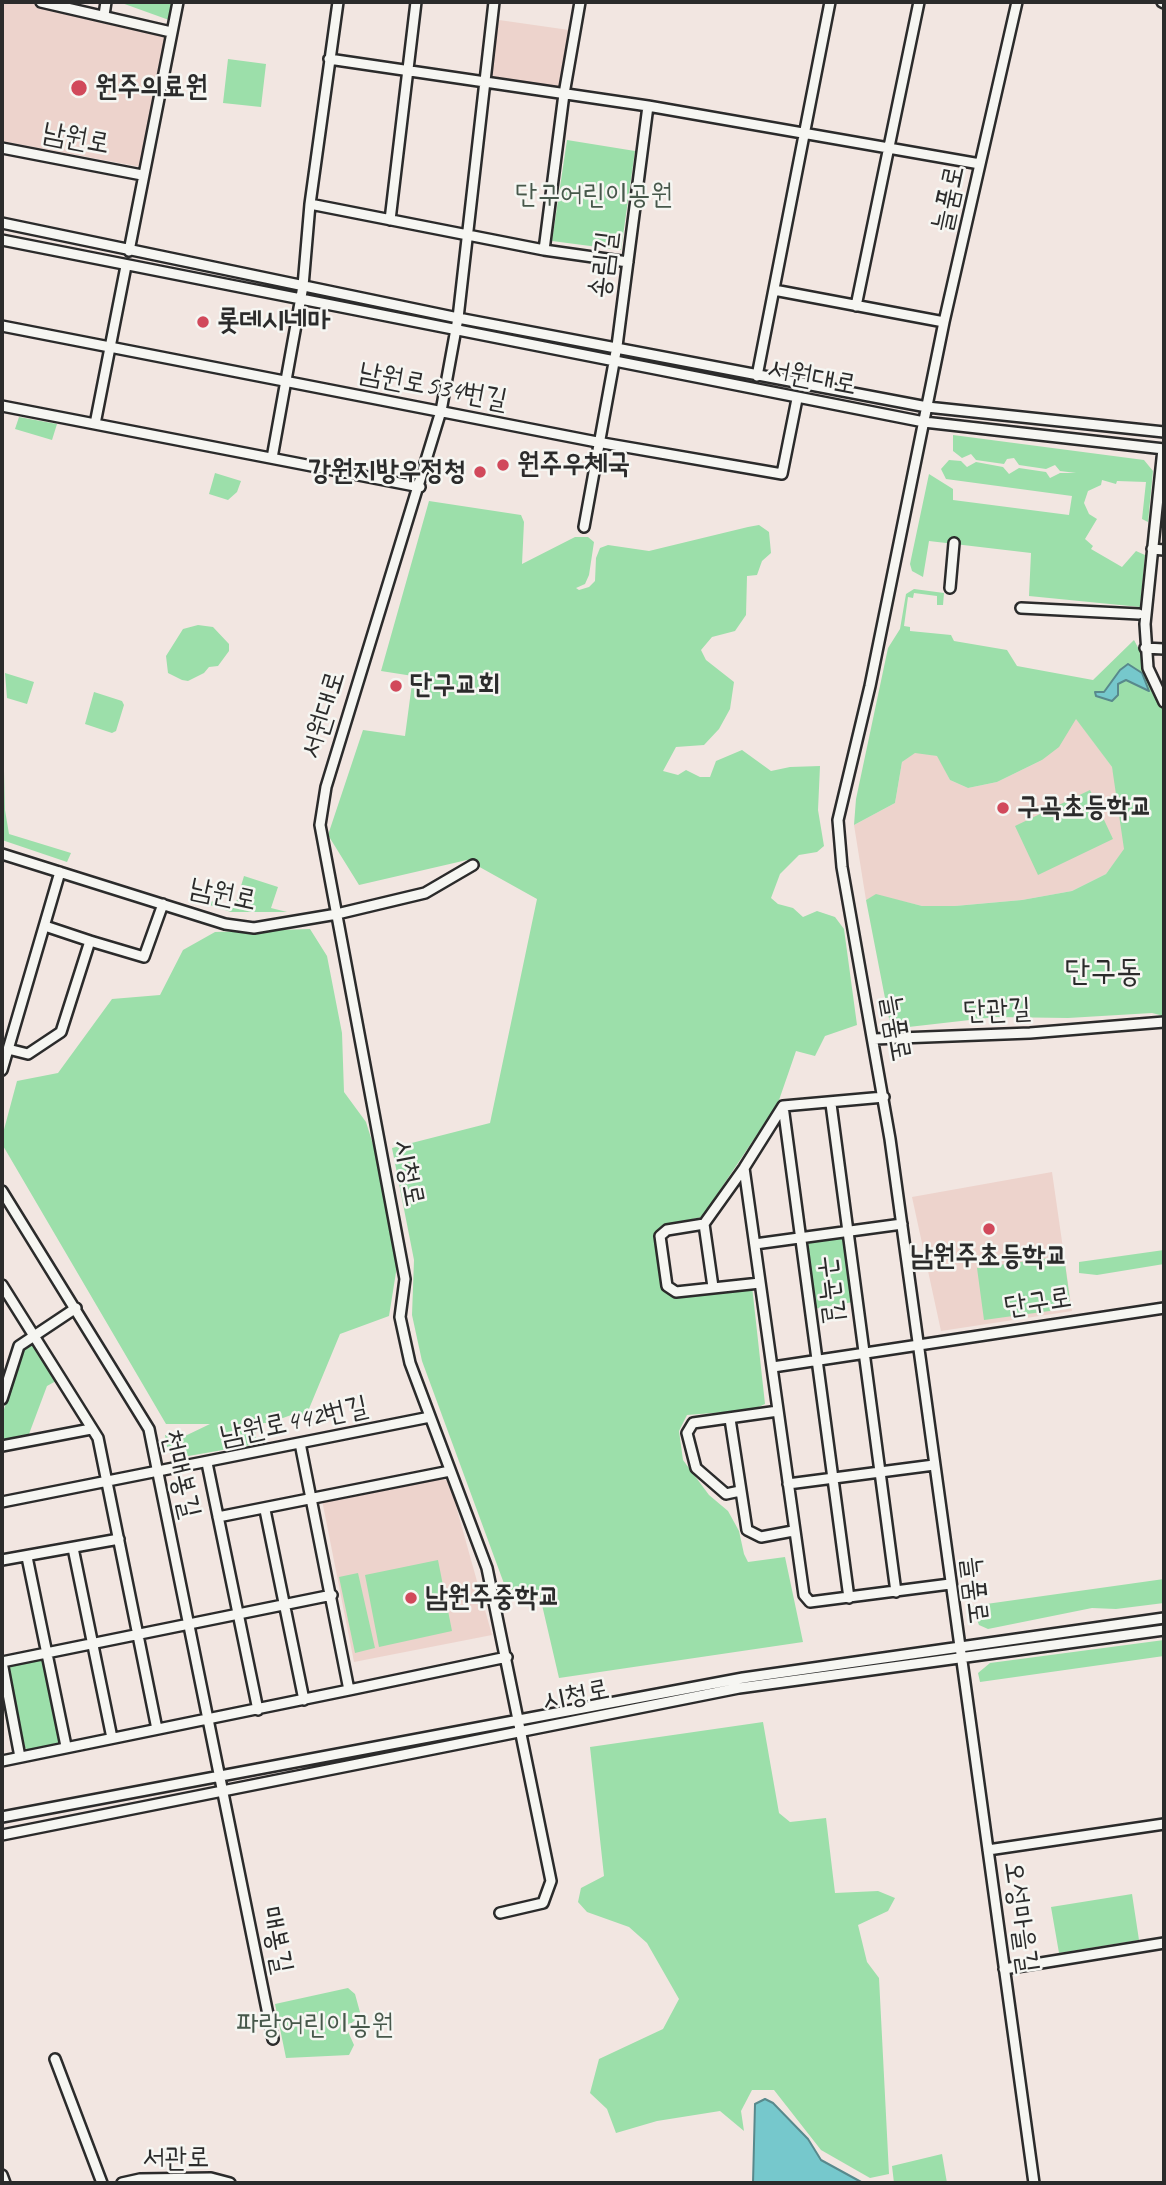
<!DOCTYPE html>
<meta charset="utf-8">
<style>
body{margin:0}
#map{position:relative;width:1166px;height:2185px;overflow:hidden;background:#f2e6e1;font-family:Caveat,sans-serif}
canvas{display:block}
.frame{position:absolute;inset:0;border:4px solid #2b2b2b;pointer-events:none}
</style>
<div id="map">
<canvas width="1166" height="2185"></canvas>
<div class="frame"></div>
</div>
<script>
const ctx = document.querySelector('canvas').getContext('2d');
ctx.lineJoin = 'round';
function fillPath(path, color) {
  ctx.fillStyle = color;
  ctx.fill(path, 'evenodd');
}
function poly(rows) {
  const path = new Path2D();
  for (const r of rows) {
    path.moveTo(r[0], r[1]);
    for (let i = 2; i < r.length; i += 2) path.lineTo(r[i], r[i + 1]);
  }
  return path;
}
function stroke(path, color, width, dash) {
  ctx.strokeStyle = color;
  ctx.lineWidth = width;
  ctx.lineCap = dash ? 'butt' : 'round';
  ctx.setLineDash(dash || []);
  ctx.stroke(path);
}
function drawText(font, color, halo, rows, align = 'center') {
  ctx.font = font + ' Caveat,"Poor Story",sans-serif';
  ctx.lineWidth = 5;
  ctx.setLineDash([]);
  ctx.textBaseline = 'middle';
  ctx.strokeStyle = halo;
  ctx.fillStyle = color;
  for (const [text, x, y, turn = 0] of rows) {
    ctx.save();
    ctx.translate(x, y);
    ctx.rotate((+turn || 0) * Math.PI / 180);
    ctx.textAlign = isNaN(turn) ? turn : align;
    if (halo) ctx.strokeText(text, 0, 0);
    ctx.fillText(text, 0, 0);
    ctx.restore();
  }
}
fillPath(poly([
 [2,2,35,2,166,34,141,167,2,141],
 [499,20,569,30,560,91,490,81],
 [1076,718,1112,767,1116,784,1125,849,1106,874,1072,891,1022,900,955,906,922,906,876,895,866,900,854,825,895,803,902,762,915,752,938,756,950,780,968,788,997,782,1042,760],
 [1052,1172,1072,1311,941,1331,912,1197],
 [442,1479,449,1481,492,1635,354,1662,322,1500]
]), '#edd3cc');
fillPath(poly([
 [119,2,173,2,169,20],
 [228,59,266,64,261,107,223,103],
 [567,140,635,151,621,250,552,241],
 [19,417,57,424,52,440,15,429],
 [953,435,1144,460,1153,471,1148,522,1142,519,1146,482,1117,481,1116,484,1102,480,1101,485,1088,491,1084,503,1089,514,1097,519,1085,539,1093,546,1091,549,1122,567,1136,551,1145,555,1140,607,1029,596,1031,553,929,541,923,577,912,571,910,564,929,474,953,489,953,500,1069,515,1072,496,946,479,941,469,949,460,961,461,967,467,976,462,1003,467,1009,474,1019,468,1046,472,1050,478,1060,473,1076,473,1060,471,1055,465,1046,469,1019,465,1014,458,1007,459,1004,464,976,460,971,454,962,458,953,451],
 [215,473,241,481,237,492,228,500,209,494],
 [429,501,521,515,524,522,522,564,575,537,588,537,594,542,589,575,585,584,576,588,579,590,589,587,595,581,596,558,600,548,608,545,649,551,748,527,759,525,769,532,771,553,762,561,757,575,747,576,746,615,735,631,712,637,701,650,706,660,734,682,730,709,719,729,704,745,676,747,663,771,678,775,686,770,700,777,710,777,716,761,742,750,771,771,790,767,820,766,818,810,824,846,817,852,799,855,780,874,771,898,778,904,793,908,803,917,817,911,835,917,844,929,857,1025,825,1036,815,1056,796,1051,778,1103,702,1217,663,1225,661,1258,664,1285,677,1296,752,1286,765,1404,752,1410,687,1415,679,1431,683,1460,709,1495,728,1511,739,1531,744,1554,748,1562,785,1557,803,1642,559,1678,539,1592,506,1589,422,1361,412,1315,414,1260,392,1148,490,1123,537,899,467,860,359,885,328,835,363,730,405,736,413,676,381,671],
 [914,589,944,593,943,605,937,605,937,596,914,593,913,598,908,597,904,626,910,627,910,631,951,635,954,641,1007,650,1017,666,1093,680,1134,640,1142,655,1144,668,1164,709,1164,1016,1152,1013,1068,1018,996,1017,891,1029,866,900,876,894,922,906,955,906,1022,900,1072,891,1106,874,1124,849,1112,767,1076,719,1059,747,1042,760,997,782,968,788,950,780,937,756,915,753,902,762,895,803,854,825,856,799,888,648,900,629,906,594],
 [198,625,213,627,229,644,229,651,218,666,209,667,204,673,188,681,182,680,168,673,166,656,183,629],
 [5,673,34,682,27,704,7,698],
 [94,692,122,701,124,705,116,731,112,733,85,724],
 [2,693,5,810,9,834,71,853,67,862,2,840],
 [1090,790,1113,839,1038,875,1015,826],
 [244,876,278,887,271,908,287,912,231,912,188,898,191,896,238,908,235,906],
 [310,929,327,956,342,1033,344,1092,366,1122,375,1151,397,1266,389,1316,340,1334,306,1416,294,1414,269,1423,254,1423,257,1444,177,1458,168,1452,165,1435,185,1436,210,1424,166,1424,2,1144,2,1137,17,1081,58,1073,112,999,160,995,183,950,215,932],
 [844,1236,853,1302,814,1309,808,1241],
 [1164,1250,1164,1264,1097,1275,1079,1273,1079,1262],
 [1064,1256,1071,1308,984,1320,977,1268],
 [34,1344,56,1381,47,1386,29,1434,2,1441,2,1416,17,1365,23,1347],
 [438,1560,452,1631,379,1647,365,1575],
 [358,1573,375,1648,355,1653,339,1577],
 [1164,1579,1164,1603,1116,1609,1092,1608,988,1629,979,1625,972,1606],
 [1164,1640,1164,1656,980,1682,978,1673,990,1663],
 [41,1658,45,1660,61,1741,58,1744,29,1750,25,1748,9,1667,11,1664],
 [763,1722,779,1813,790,1822,826,1818,835,1893,878,1891,895,1898,888,1911,858,1925,867,1962,879,1978,889,2174,870,2178,821,2150,774,2090,752,2090,741,2111,744,2131,720,2111,657,2121,616,2133,607,2109,590,2093,599,2059,663,2029,679,1999,647,1943,629,1927,587,1912,578,1902,581,1888,604,1876,590,1747],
 [1132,1894,1139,1940,1059,1953,1051,1907],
 [348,1988,355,1994,361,2016,346,2027,354,2045,349,2055,286,2058,275,2004],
 [942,2154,947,2183,894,2183,892,2166]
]), '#9cdfaa');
const water = poly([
 [1128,664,1142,673,1149,691,1126,680,1118,684,1118,695,1112,701,1096,696,1095,692,1104,692,1120,670,1128,664],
 [765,2099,773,2103,808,2139,821,2160,863,2183,753,2183,755,2104,765,2099]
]);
fillPath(water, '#76c8cc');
stroke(water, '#58898c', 2);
const minor = poly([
 [41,2,171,32],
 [494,2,458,318,441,411,326,787,320,825,405,1279,400,1317,410,1363,487,1568,551,1881,543,1903,500,1913],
 [1017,2,944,322,870,686,838,820,842,867,890,1139,1034,2183],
 [1162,2,1164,3],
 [104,15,106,2],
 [329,59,648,106,980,164],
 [2,148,142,175],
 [310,204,544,250,628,262],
 [390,220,416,2],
 [2,223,458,318,927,407,1164,432],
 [2,240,924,422,1164,449],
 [544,250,564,94,580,2],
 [129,251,178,2],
 [774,290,944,322],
 [856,306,919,2],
 [2,326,597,442,782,474,797,399],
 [757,376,830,2],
 [2,406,420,487],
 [95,424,126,266],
 [1163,449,1145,624,1148,668,1164,702],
 [272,458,303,286,310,204,338,2],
 [584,527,617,346,648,106],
 [1152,549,1164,550],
 [950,588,954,543],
 [1021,608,1139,614],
 [1145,648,1164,649],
 [2,854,225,924,254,928,337,914,425,893,473,865],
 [90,941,144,957,163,904],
 [874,1039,1030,1033,1164,1022],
 [8,1049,28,1054,61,1032,90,941,45,926],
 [2,1070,60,872],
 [831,1104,896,1592],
 [783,1106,849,1598],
 [744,1168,804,1595,810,1602,950,1584],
 [2,1191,149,1429,273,2039],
 [704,1224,667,1230,660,1236,667,1286,676,1292,760,1283],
 [755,1244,902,1224],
 [2,1285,98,1438,157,1729],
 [713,1287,704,1224,744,1168,783,1106,884,1097],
 [773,1367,1164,1308],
 [2,1399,19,1346,76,1308],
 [730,1419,747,1530,761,1537,793,1531],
 [300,1443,349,1690,507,1657],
 [2,1446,91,1429],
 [207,1463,258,1710],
 [788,1484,934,1465],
 [740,1491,726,1494,696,1468,687,1433,693,1423,778,1411],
 [2,1502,430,1417],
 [265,1510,304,1700],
 [218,1517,450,1471],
 [73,1548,112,1738],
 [27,1557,66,1746],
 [2,1560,119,1539],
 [2,1662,332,1595],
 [2,1662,20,1757],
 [2,1761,349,1690],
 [2,1817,743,1678,1164,1618],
 [2,1835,739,1688,1164,1630],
 [988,1850,1164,1824],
 [1004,1969,1164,1943],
 [55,2059,102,2183],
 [2,2175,5,2183],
 [122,2183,140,2179,211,2178,230,2183]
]);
stroke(minor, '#2b2b2b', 14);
stroke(minor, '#f6f6f2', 9);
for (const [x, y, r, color] of [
 [79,88,9,"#d1495b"],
 [203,322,7,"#d1495b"],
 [503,465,7,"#d1495b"],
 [480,472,7,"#d1495b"],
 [396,686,7,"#d1495b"],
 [1003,808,7,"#d1495b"],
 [989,1229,7,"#d1495b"],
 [411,1598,7,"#d1495b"]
]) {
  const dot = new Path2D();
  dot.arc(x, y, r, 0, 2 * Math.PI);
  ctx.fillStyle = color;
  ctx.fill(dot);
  stroke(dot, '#f6f6f2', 2.5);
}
drawText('bold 28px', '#2b2b2b', '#f6f6f2', [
 ["원주의료원",95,88],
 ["롯데시네마",217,322],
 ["원주우체국",517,465],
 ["강원지방우정청",466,472,"right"],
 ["단구교회",410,686],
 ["구곡초등학교",1017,808],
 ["남원주초등학교",989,1257,"center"],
 ["남원주중학교",425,1598]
], 'left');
drawText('28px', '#2b2b2b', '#f6f6f2', [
 ["남원로",76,139,11],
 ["늘품로",949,199,-78],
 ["송림길",604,265,-83],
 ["서원대로",812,378,11],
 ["남원로534번길",433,387,11],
 ["서원대로",324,715,-73],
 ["남원로",223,895,12],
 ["단관길",997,1011,-3],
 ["늘품로",895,1028,80],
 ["시청로",408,1173,79],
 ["구곡길",831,1289,83],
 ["단구로",1038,1303,-9],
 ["남원로442번길",294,1422,-12],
 ["천매봉길",180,1474,77],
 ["늘품로",974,1590,83],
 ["시청로",576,1696,-11],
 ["오성마을길",1020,1917,82],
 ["매봉길",276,1940,79],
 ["서관로",176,2159]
]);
drawText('28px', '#47584b', '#f6f6f2', [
 ["단구어린이공원",594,196],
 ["파랑어린이공원",315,2026]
]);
drawText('32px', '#2b2b2b', '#f6f6f2', [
 ["단구동",1103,973]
]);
</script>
